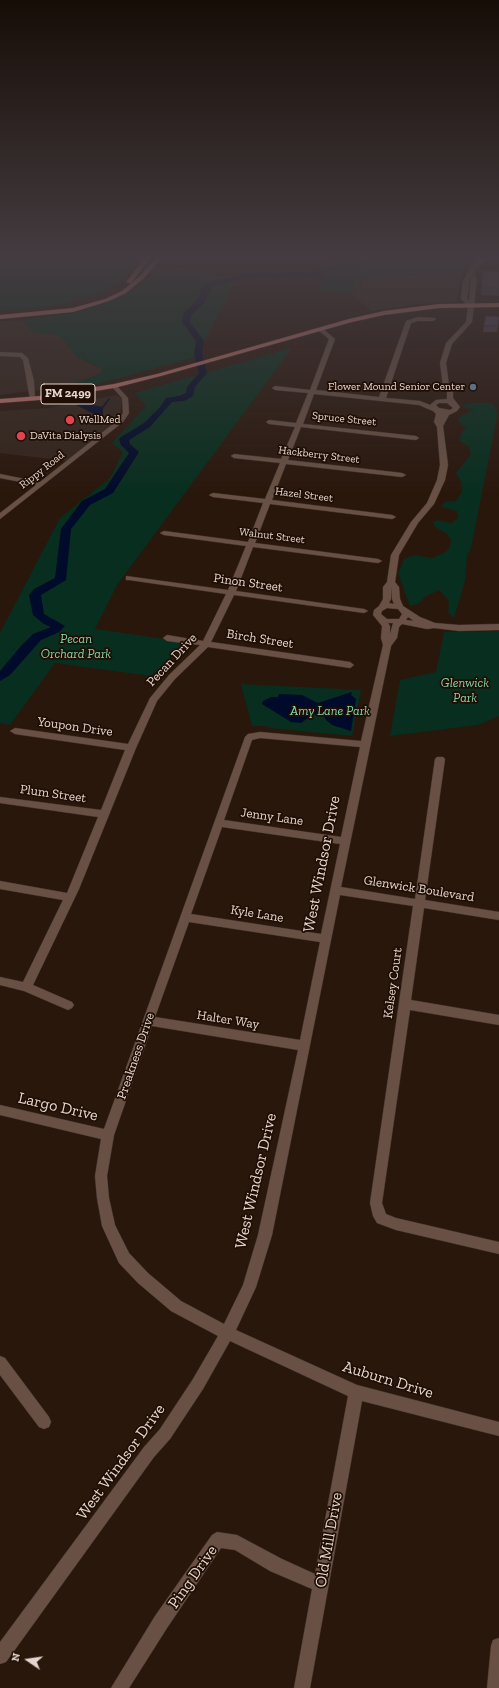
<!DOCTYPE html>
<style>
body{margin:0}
#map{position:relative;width:499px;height:1688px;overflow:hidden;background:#2a170c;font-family:"Zilla Slab",serif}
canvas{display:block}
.north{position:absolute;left:8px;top:1640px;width:40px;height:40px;-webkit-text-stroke:3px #200e04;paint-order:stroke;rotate:283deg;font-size:11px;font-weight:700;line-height:16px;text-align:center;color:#e4d6ce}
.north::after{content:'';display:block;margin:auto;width:14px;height:18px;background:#e4d6ce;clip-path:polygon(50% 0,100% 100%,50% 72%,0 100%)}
</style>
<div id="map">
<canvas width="499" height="1688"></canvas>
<div class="north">N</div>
</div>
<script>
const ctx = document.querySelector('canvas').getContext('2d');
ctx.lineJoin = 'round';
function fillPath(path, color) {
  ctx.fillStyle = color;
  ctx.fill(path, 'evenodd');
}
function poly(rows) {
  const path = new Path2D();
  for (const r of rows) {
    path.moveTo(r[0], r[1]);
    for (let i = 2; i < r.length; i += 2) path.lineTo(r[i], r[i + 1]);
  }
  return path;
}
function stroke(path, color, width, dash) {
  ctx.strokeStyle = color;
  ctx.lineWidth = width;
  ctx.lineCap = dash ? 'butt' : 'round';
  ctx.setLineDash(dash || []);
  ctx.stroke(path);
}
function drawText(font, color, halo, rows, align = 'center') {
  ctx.font = font + ' "Zilla Slab",serif';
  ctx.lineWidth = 3.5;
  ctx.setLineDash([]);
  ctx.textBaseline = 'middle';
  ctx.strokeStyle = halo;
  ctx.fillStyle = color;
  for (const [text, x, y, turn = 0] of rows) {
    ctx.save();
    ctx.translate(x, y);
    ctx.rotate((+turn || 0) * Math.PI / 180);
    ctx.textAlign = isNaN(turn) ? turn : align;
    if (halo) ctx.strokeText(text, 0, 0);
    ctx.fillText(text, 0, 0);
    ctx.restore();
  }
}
fillPath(poly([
 [435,271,463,272,456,302,417,304,372,311,351,294,355,286,382,273,415,275],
 [20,320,29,326,45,333,59,335,84,361,101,368,102,371,100,374,68,386,0,395,0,321],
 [117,395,122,399,121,408,120,416,113,425,67,461,0,453,0,411,48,408]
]), '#33241a');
fillPath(poly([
 [0,260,140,260,126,278,98,295,52,306,0,311],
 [325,260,478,260,470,269,463,272,435,271,406,275,382,273,355,286,351,294,318,291,330,261],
 [155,269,238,277,196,357,93,385,79,387,68,386,100,374,102,371,101,368,76,356,59,335,34,332,30,330,26,323,20,320,75,313,104,304,127,294,147,281],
 [292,348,117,585,95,629,186,642,151,676,55,663,10,725,0,723,0,633,60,518,110,478,123,452,112,443,146,406,135,393],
 [474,403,492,403,498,412,471,548,467,556,465,581,454,618,448,612,449,601,439,590,425,597,418,604,410,606,398,573,404,559,414,555,432,558,446,552,449,548,451,541,447,534,435,527,433,522,437,520,451,523,458,518,457,511,441,507,445,502,456,501,462,491,461,482,456,473,471,454,469,447,460,441,461,433,466,428,460,423,458,418,474,409,465,408,462,405],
 [499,631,499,716,478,725,390,736,400,680,436,672,444,632],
 [241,684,361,690,352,736,270,728,265,726,252,726]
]), '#072e1e');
fillPath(poly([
 [81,403,103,407,103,414,92,413,76,405],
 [352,692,351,695,356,699,351,731,332,725,326,720,324,716,318,714,312,715,301,723,291,722,262,704,263,701,271,697,278,697,279,694,302,695,318,703]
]), '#000a2a');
stroke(poly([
 [103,407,109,399]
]), '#000a2a', 1.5);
fillPath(poly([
 [364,260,375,260,356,268,326,270,309,278,299,276,249,278,211,287,205,302,191,315,190,322,204,341,202,354,207,373,195,387,193,396,184,401,172,402,150,427,129,440,130,444,139,452,113,493,90,505,71,529,66,580,41,595,44,614,65,626,59,632,41,640,10,675,0,681,0,671,21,646,33,634,51,627,44,624,33,615,29,595,34,589,55,578,61,529,82,501,105,489,129,453,121,445,119,439,121,437,144,423,160,407,166,398,179,396,186,393,187,387,199,373,194,354,196,341,182,322,183,314,198,299,201,289,205,283,249,274,299,272,308,273,324,266,355,264,364,260]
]), '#000a2a');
const minor = poly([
 [479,260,485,260,476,269,474,274,477,279,472,322,452,344,446,363,449,385,453,389,453,398,460,407,457,411,449,415,443,426,448,465,445,480,434,504,418,523,399,555,395,582,399,587,400,599,403,606,420,617,435,623,459,625,499,624,499,630,459,631,434,628,427,629,402,624,399,627,397,638,391,646,341,887,415,899,435,759,437,757,443,757,445,759,425,900,499,912,499,920,424,908,411,1000,499,1015,499,1025,410,1010,382,1203,386,1214,396,1218,499,1242,499,1254,396,1230,377,1223,373,1216,370,1203,413,906,340,895,272,1235,256,1287,236,1330,357,1385,499,1422,499,1436,362,1401,310,1688,294,1688,312,1589,270,1571,235,1550,221,1548,167,1628,129,1688,111,1688,155,1616,212,1535,217,1532,237,1535,282,1559,315,1574,348,1396,230,1341,203,1389,170,1439,154,1457,6,1662,0,1664,0,1642,144,1447,160,1429,193,1379,218,1336,171,1311,138,1283,119,1263,102,1226,97,1198,95,1176,101,1139,0,1115,0,1105,104,1129,245,737,248,734,260,732,361,741,383,645,381,638,382,626,373,615,374,610,379,606,383,599,383,587,387,582,391,555,411,522,427,503,437,480,440,465,437,427,434,422,436,414,433,411,419,405,314,394,303,424,416,436,419,438,416,440,301,427,288,460,402,473,406,475,402,477,286,464,272,500,392,515,396,517,392,519,270,504,255,543,378,559,382,561,378,563,253,547,236,591,364,609,368,611,364,613,234,595,211,642,350,662,354,665,350,668,208,647,175,679,157,701,136,748,79,889,33,985,72,1002,74,1005,72,1008,68,1010,24,991,0,985,0,977,23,982,63,900,0,889,0,881,67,893,98,817,0,803,0,797,101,810,125,750,15,734,10,731,15,728,128,744,150,698,169,675,200,645,167,641,163,638,167,635,203,641,226,594,129,580,126,580,126,576,228,590,246,546,164,535,160,533,164,531,248,542,263,503,213,497,209,495,213,493,265,499,280,463,234,458,231,456,234,454,281,459,295,427,269,424,266,422,269,420,296,423,308,393,275,390,272,388,275,386,310,390,329,339,318,330,318,328,322,328,335,339,316,390,379,397,406,321,418,317,435,318,436,319,433,321,418,321,411,323,386,398,420,401,430,405,436,400,447,399,447,390,443,386,440,363,446,343,466,322,468,306,461,299,463,281,471,267,479,260],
 [470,277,471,279,469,300,467,299,470,277],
 [439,403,447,403,453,408,450,410,439,408,436,405,439,403],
 [391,587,392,599,394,604,389,603,391,599,391,587],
 [387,608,398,609,402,614,399,619,387,619,381,614,382,611,387,608],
 [408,617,414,621,416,621,406,620,408,617],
 [388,623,393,623,390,634,390,626,388,623],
 [260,738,360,747,341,837,224,820,252,740,260,738],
 [222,827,340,844,321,934,191,914,222,827],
 [189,922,320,942,300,1040,155,1017,189,922],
 [152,1026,298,1050,258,1235,243,1285,224,1324,181,1301,148,1273,129,1253,115,1225,109,1198,107,1176,114,1135,152,1026],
 [0,352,22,353,28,358,34,381,35,400,30,399,23,360,20,357,0,356,0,352],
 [112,385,116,385,128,398,129,413,123,422,0,519,0,513,36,485,0,478,0,474,40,482,118,420,123,413,122,398,112,387,112,385],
 [0,1356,5,1358,49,1417,51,1422,49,1427,44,1429,39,1427,0,1375,0,1356],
 [499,1638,499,1688,487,1688,491,1646,493,1640,499,1638]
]);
const major = poly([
 [143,260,149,260,131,283,127,283,127,281,143,260],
 [154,260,160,260,143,279,126,293,109,301,73,312,0,319,0,315,73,308,105,299,122,291,139,277,154,260],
 [499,303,499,307,439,308,384,315,352,322,161,376,114,388,40,400,0,403,0,399,40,396,114,384,157,374,349,319,384,311,439,304,499,303]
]);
stroke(minor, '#40312d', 1);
stroke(major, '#40312d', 1);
fillPath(minor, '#685144');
fillPath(major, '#c0746c');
fillPath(poly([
 [484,271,499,272,499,296,481,295],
 [499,320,497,332,483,332,484,326]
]), '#473a4b');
const building = poly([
 [484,271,499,272,499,288,482,286,484,271],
 [486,316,499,317,498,325,484,326,486,316]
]);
fillPath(building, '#524357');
stroke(building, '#392f3d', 1);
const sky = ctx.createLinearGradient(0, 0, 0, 496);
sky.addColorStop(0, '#170d07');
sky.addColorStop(0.52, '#443c40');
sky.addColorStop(1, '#443c4000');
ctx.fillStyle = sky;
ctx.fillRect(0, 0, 499, 496);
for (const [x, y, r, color] of [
 [473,387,4,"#5c6f8a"],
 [70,420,5,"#e0444e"],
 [21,436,5,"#e0444e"]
]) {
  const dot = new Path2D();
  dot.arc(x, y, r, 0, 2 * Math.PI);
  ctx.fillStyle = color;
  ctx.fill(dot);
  stroke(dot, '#200e04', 1.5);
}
drawText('11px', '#e4d6ce', '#200e04', [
 ["Flower Mound Senior Center",465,387,"right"],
 ["WellMed",79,420],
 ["DaVita Dialysis",30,436]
], 'left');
drawText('11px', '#e4d6ce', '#200e04', [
 ["Spruce Street",344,419,6],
 ["Hackberry Street",319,455,7],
 ["Rippy Road",42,470,-38],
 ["Hazel Street",304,495,7],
 ["Walnut Street",272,536,7]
]);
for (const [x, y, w] of [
 [68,394,54]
]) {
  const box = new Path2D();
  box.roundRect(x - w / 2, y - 10, w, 20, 3);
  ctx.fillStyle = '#200e04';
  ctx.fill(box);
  stroke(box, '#e4d6ce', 1);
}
drawText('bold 12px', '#e4d6ce', null, [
 ["FM 2499",68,394]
]);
drawText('13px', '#e4d6ce', '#200e04', [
 ["Pinon Street",248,583,8],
 ["Birch Street",260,639,9],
 ["Pecan Drive",172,660,-47],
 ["Youpon Drive",75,727,8],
 ["Plum Street",53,794,8],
 ["Jenny Lane",272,817,8],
 ["Glenwick Boulevard",419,889,9],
 ["Kyle Lane",257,914,9],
 ["Kelsey Court",393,983,-82],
 ["Halter Way",228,1020,9],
 ["Preakness Drive",136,1056,-71]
]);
drawText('italic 13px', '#82d4ab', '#200e04', [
 ["Pecan",76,639],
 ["Orchard Park",76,654],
 ["Glenwick",465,683],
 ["Park",465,698],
 ["Amy Lane Park",330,711]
]);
drawText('16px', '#e4d6ce', '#200e04', [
 ["West Windsor Drive",322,864,-79],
 ["Largo Drive",58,1107,13],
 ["West Windsor Drive",256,1181,-77],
 ["Auburn Drive",388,1380,17],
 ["West Windsor Drive",121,1462,-54],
 ["Old Mill Drive",329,1540,-80],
 ["Ping Drive",193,1577,-55]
]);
</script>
